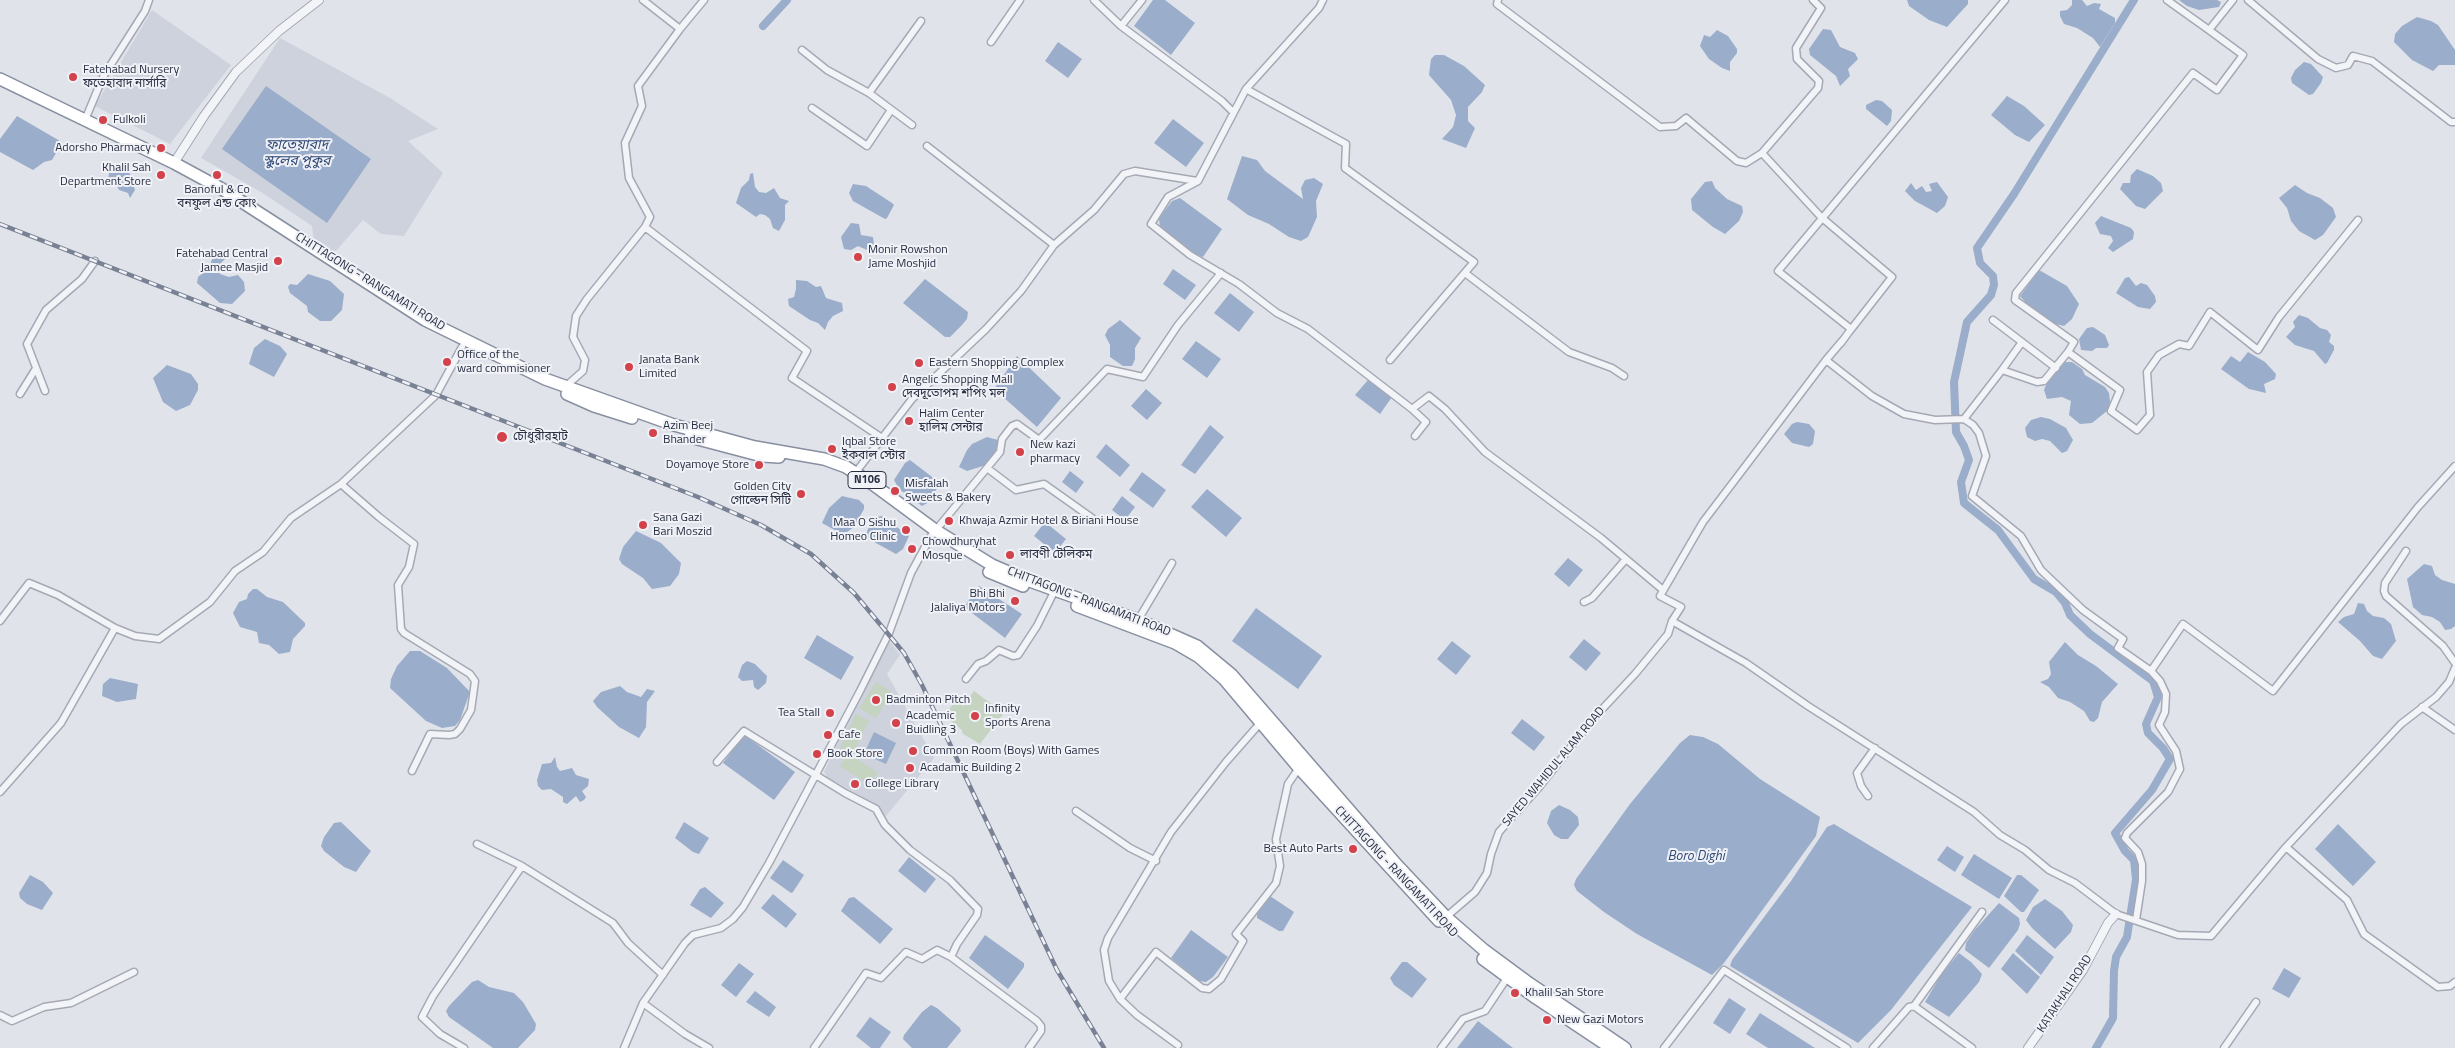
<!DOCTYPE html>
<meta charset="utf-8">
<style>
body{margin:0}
canvas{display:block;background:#e0e3ea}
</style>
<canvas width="2455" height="1048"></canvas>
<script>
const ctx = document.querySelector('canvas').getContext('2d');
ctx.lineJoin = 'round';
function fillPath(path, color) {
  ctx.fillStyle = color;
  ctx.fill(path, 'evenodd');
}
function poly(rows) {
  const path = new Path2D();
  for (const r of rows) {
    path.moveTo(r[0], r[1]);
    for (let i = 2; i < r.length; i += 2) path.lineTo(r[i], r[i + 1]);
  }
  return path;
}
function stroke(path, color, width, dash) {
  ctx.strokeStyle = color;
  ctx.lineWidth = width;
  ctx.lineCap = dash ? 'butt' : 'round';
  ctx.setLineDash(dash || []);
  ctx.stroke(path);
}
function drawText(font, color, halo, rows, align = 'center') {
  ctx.font = font + ' "Titillium Web","Noto Sans Bengali",sans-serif';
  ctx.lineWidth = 4;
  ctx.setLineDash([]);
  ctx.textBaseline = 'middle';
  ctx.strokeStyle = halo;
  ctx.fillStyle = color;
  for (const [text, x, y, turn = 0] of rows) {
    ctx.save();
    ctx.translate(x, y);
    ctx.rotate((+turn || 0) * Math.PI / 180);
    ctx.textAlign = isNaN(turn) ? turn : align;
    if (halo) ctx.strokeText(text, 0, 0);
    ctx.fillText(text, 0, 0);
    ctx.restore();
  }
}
fillPath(poly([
 [152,10,231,65,170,144,95,106],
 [280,38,390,98,438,129,408,141,443,173,404,236,381,234,363,220,335,252,314,243,312,226,261,192,201,158],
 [888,639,900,655,887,674,934,758,886,816,871,802,827,777,824,772]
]), '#ced2dc');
fillPath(poly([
 [876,682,892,692,876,718,859,708],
 [974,691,1004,713,980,744,963,734,962,730,950,720,947,712,956,700,963,706],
 [856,714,869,721,853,754,840,748],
 [848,753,878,773,870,785,840,766]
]), '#c4d4c1');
fillPath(poly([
 [1153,0,1165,0,1195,23,1171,55,1134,26],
 [1907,0,1968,0,1968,4,1947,27,1929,20,1909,6],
 [2072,0,2082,0,2087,6,2094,3,2101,4,2099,9,2115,18,2115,23,2100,47,2093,38,2077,28,2064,24,2060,16,2060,11,2067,10,2072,5],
 [2179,0,2217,0,2221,2,2219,7,2199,10,2187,6],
 [2417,17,2431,21,2438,25,2455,50,2455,65,2439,65,2433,71,2412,60,2394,42,2395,34,2402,26],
 [1823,29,1831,30,1840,47,1855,53,1858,59,1848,69,1850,76,1840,86,1836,76,1810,55,1809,49],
 [1717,30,1728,36,1737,49,1737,53,1730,62,1730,71,1722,68,1709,59,1700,46,1704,35,1710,37],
 [1058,42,1082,59,1068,78,1045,61],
 [1435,55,1444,55,1464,66,1485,85,1482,92,1468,107,1468,121,1475,128,1466,148,1442,139,1453,127,1456,115,1451,100,1429,75,1431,59],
 [2304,62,2311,64,2323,77,2321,83,2313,94,2309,95,2292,83,2291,78,2295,70],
 [266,86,371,159,327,223,222,149],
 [2007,96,2024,106,2045,125,2029,142,2015,135,1991,115],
 [1876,100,1882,101,1892,110,1891,121,1887,126,1866,109,1866,105],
 [17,116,60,141,61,144,52,160,44,162,33,170,0,152,0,139],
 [1173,119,1204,143,1186,167,1154,143],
 [1242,156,1257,160,1265,171,1303,199,1301,188,1305,180,1314,178,1323,184,1316,201,1317,217,1308,237,1301,241,1289,237,1269,224,1248,215,1227,199],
 [118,169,125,170,130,174,135,190,130,198,128,193,119,190,116,184,109,183,108,181,109,173],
 [2137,169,2153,176,2161,183,2163,191,2145,209,2136,206,2120,189,2123,183,2130,183,2131,175],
 [753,173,755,187,759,192,766,193,774,188,780,198,789,201,785,205,785,220,779,231,773,228,770,219,765,215,760,214,756,217,736,203,741,188,749,180,750,174],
 [1712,181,1715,188,1727,199,1742,206,1743,212,1739,221,1725,234,1713,227,1692,210,1691,199,1705,182],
 [1937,182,1948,197,1945,206,1937,213,1915,201,1905,191,1911,183,1916,190,1922,186,1926,192,1932,191,1929,184],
 [853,184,866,186,892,203,894,205,887,218,885,219,853,201,849,193],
 [2295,185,2307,193,2320,198,2333,208,2336,217,2323,235,2315,240,2299,231,2291,221,2287,208,2279,198],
 [1180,198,1222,229,1203,257,1192,253,1160,228,1159,219,1163,213,1172,201],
 [2101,216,2131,228,2134,232,2133,239,2113,252,2108,248,2113,241,2111,236,2100,234,2095,223],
 [851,223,859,224,861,235,873,237,874,245,867,250,858,246,851,250,844,249,841,237],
 [214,255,223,256,225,259,219,265,220,274,229,277,238,275,244,282,245,291,232,304,220,303,197,283,198,277,208,269],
 [1173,269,1196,285,1185,300,1163,284],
 [2039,270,2067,286,2079,304,2072,319,2064,326,2055,324,2029,306,2020,296],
 [308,274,330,281,344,294,342,310,331,321,320,321,308,312,307,306,290,293,288,287,290,284,297,285],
 [2129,277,2136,286,2141,283,2147,285,2155,296,2156,302,2150,309,2138,307,2116,293,2125,278],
 [925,279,968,312,967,319,961,326,950,337,945,337,903,303],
 [796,280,807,281,816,287,821,286,826,298,842,303,843,311,833,316,828,322,825,330,818,323,810,320,789,306,788,299,794,297,796,289],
 [1230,293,1254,312,1239,332,1214,313],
 [2299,315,2308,318,2320,328,2327,330,2331,335,2329,342,2334,346,2334,350,2327,363,2325,364,2314,351,2295,345,2286,337,2295,327,2293,322],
 [1120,320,1141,338,1135,348,1135,359,1132,366,1123,366,1110,357,1110,345,1105,335,1108,329],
 [2093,327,2105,335,2109,345,2107,348,2096,348,2092,351,2081,350,2079,339,2087,328],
 [265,339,280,346,287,354,274,377,249,364,254,348],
 [1196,341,1221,359,1207,378,1182,359],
 [2248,352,2265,362,2276,374,2275,379,2264,384,2266,393,2249,389,2221,369,2231,356,2240,362],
 [1017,356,1061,398,1037,427,994,389],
 [2065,362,2072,362,2082,369,2085,375,2105,387,2109,393,2110,402,2107,411,2092,423,2080,424,2069,415,2071,401,2062,397,2047,399,2044,390,2046,385],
 [167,365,191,374,198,384,198,390,190,405,176,411,163,402,153,378],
 [1368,380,1392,397,1380,414,1355,395],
 [1146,389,1162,403,1147,420,1131,406],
 [2041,417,2050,419,2066,428,2073,440,2067,451,2062,453,2050,441,2042,439,2035,441,2027,437,2025,428,2031,420],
 [1797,422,1809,424,1815,431,1813,444,1809,447,1792,443,1784,434,1792,424],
 [1210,425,1224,437,1195,474,1181,465],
 [987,437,998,440,999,447,986,465,967,471,959,467,967,450,972,444],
 [1106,444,1130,465,1120,477,1096,457],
 [910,460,940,483,929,502,922,506,899,489,894,480,905,463],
 [1070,471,1084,482,1076,493,1062,482],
 [1142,472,1166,490,1153,508,1129,490],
 [1207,489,1242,518,1226,537,1191,507],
 [842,496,859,500,864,505,864,509,854,527,847,532,840,533,822,523,829,508],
 [1122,496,1135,507,1125,520,1112,510],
 [882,516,909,536,903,549,896,554,865,537,871,521,875,517],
 [1045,522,1066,539,1055,553,1034,536],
 [636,531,661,543,681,563,679,574,670,586,652,589,643,578,622,564,619,559,623,547],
 [1568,558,1583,570,1569,587,1554,574],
 [2424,564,2432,566,2435,575,2442,580,2455,584,2455,626,2451,629,2445,630,2440,622,2432,617,2422,615,2413,607,2407,579],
 [979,586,1022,614,1005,638,964,607],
 [253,589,257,589,267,597,283,602,305,623,305,626,293,639,290,652,279,654,269,645,259,643,257,632,240,627,233,613,239,602,247,599,248,594],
 [2358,603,2364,604,2367,611,2373,616,2384,618,2391,624,2396,641,2382,659,2373,656,2360,641,2338,622,2344,617,2354,614],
 [1256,608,1322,656,1298,689,1232,641],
 [817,635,854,657,841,680,804,658],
 [1584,639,1601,653,1586,671,1569,657],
 [1452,641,1471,656,1456,675,1437,659],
 [2065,642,2078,655,2096,666,2118,684,2102,702,2098,718,2094,722,2090,721,2084,711,2070,702,2058,698,2049,687,2040,682,2048,679,2051,674,2049,662],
 [410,651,420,651,447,668,470,692,460,720,455,726,442,728,426,721,390,688,391,679,397,666],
 [747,661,755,664,767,676,766,683,758,690,754,687,753,680,742,681,738,677,742,665],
 [110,678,138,684,136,699,117,702,102,696,103,684],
 [620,686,627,692,641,697,647,689,655,691,647,702,646,727,639,738,619,727,597,707,593,701,601,692],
 [1522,719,1545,737,1534,751,1511,733],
 [874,732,896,743,886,764,864,754],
 [744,735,795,772,774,800,723,763],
 [1690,735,1703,737,1718,744,1760,779,1820,817,1816,836,1724,963,1712,975,1637,934,1604,912,1577,891,1574,885,1576,879,1630,804,1680,743],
 [555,757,557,767,560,771,572,768,576,775,589,779,588,786,582,791,586,797,584,800,580,802,576,796,567,804,563,802,563,797,551,789,542,790,538,786,537,780,542,764,551,763],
 [1559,805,1570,810,1578,817,1579,825,1568,839,1561,839,1554,835,1547,823,1551,811],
 [341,822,371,851,356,872,344,867,324,851,321,846,324,837,334,823],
 [684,822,709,838,699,854,693,852,675,838],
 [1834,824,1972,907,1891,1010,1858,1043,1730,966,1732,960,1791,881,1827,827],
 [2338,824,2376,862,2353,886,2315,849],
 [1947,846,1964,857,1955,872,1937,860],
 [1974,854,2012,878,1999,899,1961,875],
 [909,857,936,879,925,893,898,871],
 [783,860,804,875,793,892,791,893,770,878],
 [30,875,43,882,53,893,42,910,27,904,20,898,19,893],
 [2017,875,2021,875,2039,890,2024,912,2021,912,2004,896],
 [705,887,724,903,711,918,690,905,700,889],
 [773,894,797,914,786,928,761,908],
 [1270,896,1294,912,1283,931,1279,931,1257,918,1257,913,1266,898],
 [854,897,893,929,880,944,841,911,849,898],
 [2045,899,2062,911,2073,925,2071,932,2055,949,2032,928,2026,920,2033,907],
 [1999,903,2019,918,2020,924,2018,930,1989,968,1965,950,1966,943,1974,931],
 [1191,930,1228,957,1213,977,1206,982,1199,981,1171,958],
 [985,935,1024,963,1024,967,1008,989,969,958],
 [2027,935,2054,957,2041,975,2015,951],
 [1959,953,1971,962,1982,974,1979,982,1949,1017,1925,1002,1941,975],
 [2013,953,2040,977,2027,994,2001,969],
 [1402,962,1407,962,1427,979,1412,998,1394,985,1390,978],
 [739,963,754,974,736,997,721,985],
 [2284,968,2301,978,2289,998,2272,989],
 [478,980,489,987,514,993,523,1002,536,1024,535,1030,518,1048,493,1048,449,1017,446,1011,449,1006,472,982],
 [755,991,776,1007,769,1017,746,1002],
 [1729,998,1746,1009,1730,1034,1713,1023],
 [931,1005,937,1008,960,1028,961,1031,947,1048,912,1048,903,1039,904,1035,922,1012],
 [1760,1013,1815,1048,1768,1048,1746,1034],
 [870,1017,891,1032,880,1048,871,1048,856,1036],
 [1478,1021,1513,1048,1457,1048]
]), '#9aadcb');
stroke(poly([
 [763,26,787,0],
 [2096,1048,2113,1018,2114,971,2116,957,2127,937,2136,879,2134,860,2125,851,2115,833,2152,790,2170,759,2163,748,2148,733,2146,724,2158,697,2153,681,2090,634,2070,615,2065,603,2056,592,2034,579,1998,530,1964,503,1961,482,1969,460,1964,446,1956,432,1954,382,1967,322,1991,295,1994,285,1993,276,1980,263,1977,248,2014,194,2134,0]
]), '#9aadcb', 8);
const minor = poly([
 [643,0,680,29,638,86,642,106,625,143,629,178,650,217,645,227,807,351,792,378,882,438],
 [1094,0,1121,26],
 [1142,0,1121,26,1222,101,1233,112],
 [1323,0,1319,8,1246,89,1198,181,1168,197,1151,224,1190,255,1239,284,1277,313,1308,329,1412,409],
 [1498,0,1497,4,1660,127,1676,126,1686,118,1737,161,1746,163,1762,153,1818,88,1819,81,1797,59,1796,48,1821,8,1813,0],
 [2167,0,2209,30,2233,0],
 [2248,0,2318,59,2336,68,2348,65,2353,56,2372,61,2451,122,2455,122],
 [680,29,704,0],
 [991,42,1020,0],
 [802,50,827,70,869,93,912,125],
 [1246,89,1346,144,1345,168,1474,262,1390,360],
 [869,93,921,21],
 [812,108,867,146,891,110],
 [85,120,103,77,145,11,149,0],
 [927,146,1054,245],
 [1762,153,1821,217,1892,277,1849,332],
 [1465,273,1569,352,1612,368,1624,376],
 [1993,320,2056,368],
 [1841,343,1851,329,1778,271,2005,0],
 [2068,352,2074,342,2015,300,2016,293,2193,73,2217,90,2243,55,2209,30],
 [1826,360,1843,340],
 [2002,370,2022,342],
 [566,386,583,371,585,360,573,337,576,316,587,299,645,227],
 [45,391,27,344,46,310,82,279,95,261],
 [20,394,35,370],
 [1964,419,2002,370,2037,382,2044,381,2068,352,2120,390,2111,411,2137,430,2150,415,2147,372,2159,355,2179,344,2189,346,2210,312,2258,350,2279,317,2358,220],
 [1415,436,1426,422,1412,409,1429,396,1445,409,1485,452,1601,538,1663,590],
 [987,468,1000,452,1002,439,1012,426,1017,424,1039,440,1107,369,1143,377,1178,325,1221,273],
 [856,472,912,399,986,329,1021,291,1054,245,1094,210,1124,174,1135,171,1197,181],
 [341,484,379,517,414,544,409,567,398,585,401,629,404,633,470,674,475,681,471,710,460,729,455,734,449,735,430,734,412,771],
 [2406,551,2385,583,2384,591,2386,596,2443,646,2455,663],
 [1584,602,1592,598,1626,559],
 [1138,620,1172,563],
 [0,621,29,583,58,595,115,628,135,636,159,639,210,602,235,571,263,552,291,518,341,484,436,395,462,347],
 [2151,671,2183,624,2273,691,2418,507,2455,466],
 [966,679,978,664,986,661,999,650,1013,656,1018,655,1037,626,1052,596],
 [2422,707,2455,730],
 [717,762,744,731,845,793,876,809,885,825,910,850,950,880,978,909,977,915,957,944,951,957],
 [0,792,61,723,115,628],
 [1868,796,1861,786,1857,773,1875,748],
 [1076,811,1130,848,1156,861],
 [477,844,522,866],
 [2286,847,2347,900,2364,934,2438,987,2450,986,2455,982],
 [1446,917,1475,892,1487,873,1491,854,1499,832,1540,786,1593,719,1635,674,1668,634,1672,621],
 [2136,920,2142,881,2142,864,2138,852,2125,838,2127,833,2168,792,2180,769,2176,751,2159,725,2165,712,2166,694,2160,681,2151,671,2118,648,2123,639,2083,610,2041,570,2021,536,1972,496,1986,456,1979,433,1973,425,1964,419,1935,420,1904,414,1872,396,1826,360,1703,522,1660,596,1681,607,1672,621,1746,663,1808,706,1974,812,2000,835,2025,850,2049,870,2075,883,2116,914,2178,935,2211,936,2286,847,2401,724,2436,697,2449,682,2455,668],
 [1120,999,1156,952,1202,988,1209,989,1221,979,1243,941,1236,934,1276,883,1280,866,1276,839,1288,784,1299,768],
 [643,1003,685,1034,709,1048],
 [1914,1006,1982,912],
 [0,1015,12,1021,44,1007,71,1003,134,972],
 [1178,1045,1137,1015,1120,999,1109,981,1104,950,1108,938,1171,832,1226,762,1262,721],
 [464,1048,440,1034,422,1017,433,996,522,866,613,923,628,943,663,975],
 [624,1048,643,1003,685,943,693,935,721,928,733,919,743,907,769,863,860,691,889,633,911,573,931,536,987,468,1016,490,1044,484,1092,518],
 [814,1048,866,973,881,978,906,952,922,959,937,950,951,957,1037,1021,1041,1026,1041,1031,1029,1048],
 [1441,1048,1463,1019,1485,1011,1507,978],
 [1664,1048,1724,970,1847,1048],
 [1873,1048,1909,1007,1914,1006,1972,1048],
 [2224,1048,2256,1002]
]);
const tertiary = poly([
 [174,163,204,116,236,72,279,31,319,0],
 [2028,1048,2083,970,2108,923,2116,914]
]);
const trunk = poly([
 [0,79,174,163,222,189,425,320,545,379,674,425,755,447,824,459,846,467,874,485,935,530,992,565,1027,580,1138,620,1197,646,1232,675,1397,865,1446,917,1484,950,1526,981,1625,1048],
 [567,394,594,406,632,418],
 [690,437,762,456,779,457],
 [989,572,1023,586],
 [1077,606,1175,643,1199,657,1224,679,1299,768,1439,921],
 [1483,959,1536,998,1611,1048]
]);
stroke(minor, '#a5a9b4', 9);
stroke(tertiary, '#a5a9b4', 10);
stroke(trunk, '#878fa1', 14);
stroke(minor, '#f3f4f8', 6);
stroke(tertiary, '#f3f4f8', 8);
stroke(trunk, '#fff', 11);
const rail = poly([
 [0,224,698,497,761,525,811,554,854,593,904,653,922,685,1057,970,1104,1048]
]);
stroke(rail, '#798194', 4.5);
stroke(rail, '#f0f2f7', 2.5, [8]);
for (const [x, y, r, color] of [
 [73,77,5,"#d3414a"],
 [103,120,5,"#d3414a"],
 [161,148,5,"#d3414a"],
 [161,175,5,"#d3414a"],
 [217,175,5,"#d3414a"],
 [858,257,5,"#d3414a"],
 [278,261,5,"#d3414a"],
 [447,362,5,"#d3414a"],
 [919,363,5,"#d3414a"],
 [629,367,5,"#d3414a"],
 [892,387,5,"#d3414a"],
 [909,421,5,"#d3414a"],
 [653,433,5,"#d3414a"],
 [502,437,6,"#d3414a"],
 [832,449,5,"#d3414a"],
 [1020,452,5,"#d3414a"],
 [759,465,5,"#d3414a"],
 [895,491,5,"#d3414a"],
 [801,494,5,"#d3414a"],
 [949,521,5,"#d3414a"],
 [643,525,5,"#d3414a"],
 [906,530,5,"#d3414a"],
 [912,549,5,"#d3414a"],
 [1010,555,5,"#d3414a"],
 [1015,601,5,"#d3414a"],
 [876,700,5,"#d3414a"],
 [830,713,5,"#d3414a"],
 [975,716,5,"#d3414a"],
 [896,723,5,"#d3414a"],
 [828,735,5,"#d3414a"],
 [913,751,5,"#d3414a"],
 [817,754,5,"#d3414a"],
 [910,768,5,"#d3414a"],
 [855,784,5,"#d3414a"],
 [1353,849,5,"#d3414a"],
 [1515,993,5,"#d3414a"],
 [1547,1020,5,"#d3414a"]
]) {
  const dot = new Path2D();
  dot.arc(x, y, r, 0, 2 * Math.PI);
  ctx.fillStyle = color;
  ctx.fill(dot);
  stroke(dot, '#f0f2f7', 2);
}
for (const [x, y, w] of [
 [867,480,38]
]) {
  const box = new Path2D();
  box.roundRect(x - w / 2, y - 8.5, w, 17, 4);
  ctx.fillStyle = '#f0f2f7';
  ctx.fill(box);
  stroke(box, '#282f42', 1);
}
drawText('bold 11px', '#282f42', null, [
 ["N106",867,480]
]);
drawText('12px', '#282f42', '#f0f2f7', [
 ["Fatehabad Nursery",83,70],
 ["ফতেহাবাদ নার্সারি",83,84],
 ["Fulkoli",113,120],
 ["Adorsho Pharmacy",151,148,"right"],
 ["Khalil Sah",151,168,"right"],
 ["Department Store",151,182,"right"],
 ["Banoful & Co",217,190,"center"],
 ["বনফুল এন্ড কোং",217,204,"center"],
 ["Monir Rowshon",868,250],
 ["Jame Moshjid",868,264],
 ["Fatehabad Central",268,254,"right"],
 ["Jamee Masjid",268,268,"right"],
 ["Office of the",457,355],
 ["ward commisioner",457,369],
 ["Janata Bank",639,360],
 ["Limited",639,374],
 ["Eastern Shopping Complex",929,363],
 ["Angelic Shopping Mall",902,380],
 ["দেবদূতোপম শপিং মল",902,394],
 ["Halim Center",919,414],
 ["হালিম সেন্টার",919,428],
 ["Azim Beej",663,426],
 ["Bhander",663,440],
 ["চৌধুরীরহাট",513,437],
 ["Iqbal Store",842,442],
 ["ইকবাল স্টোর",842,456],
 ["New kazi",1030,445],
 ["pharmacy",1030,459],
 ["Doyamoye Store",749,465,"right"],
 ["Misfalah",905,484],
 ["Sweets & Bakery",905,498],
 ["Golden City",791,487,"right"],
 ["গোল্ডেন সিটি",791,501,"right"],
 ["Sana Gazi",653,518],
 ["Bari Moszid",653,532],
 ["Khwaja Azmir Hotel & Biriani House",959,521],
 ["Maa O Sishu",896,523,"right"],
 ["Homeo Clinic",896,537,"right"],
 ["Chowdhuryhat",922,542],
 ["Mosque",922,556],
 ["লাবণী টেলিকম",1020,555],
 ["Bhi Bhi",1005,594,"right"],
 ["Jalaliya Motors",1005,608,"right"],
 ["Badminton Pitch",886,700],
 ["Infinity",985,709],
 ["Sports Arena",985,723],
 ["Tea Stall",820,713,"right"],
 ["Academic",906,716],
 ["Buidling 3",906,730],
 ["Cafe",838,735],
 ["Common Room (Boys) With Games",923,751],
 ["Book Store",827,754],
 ["Acadamic Building 2",920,768],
 ["College Library",865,784],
 ["Best Auto Parts",1343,849,"right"],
 ["Khalil Sah Store",1525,993],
 ["New Gazi Motors",1557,1020]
], 'left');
drawText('12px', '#282f42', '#f0f2f7', [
 ["CHITTAGONG - RANGAMATI ROAD",370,282,32],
 ["CHITTAGONG - RANGAMATI ROAD",1089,602,21],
 ["SAYED WAHIDUL ALAM ROAD",1554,767,-50],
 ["CHITTAGONG - RANGAMATI ROAD",1396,872,47],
 ["KATAKHALI ROAD",2065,994,-57]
]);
drawText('italic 14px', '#304a77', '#f0f2f7', [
 ["ফাতেয়াবাদ",297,146],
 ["স্কুলের পুকুর",297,162],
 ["Boro Dighi",1696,857]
]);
</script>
